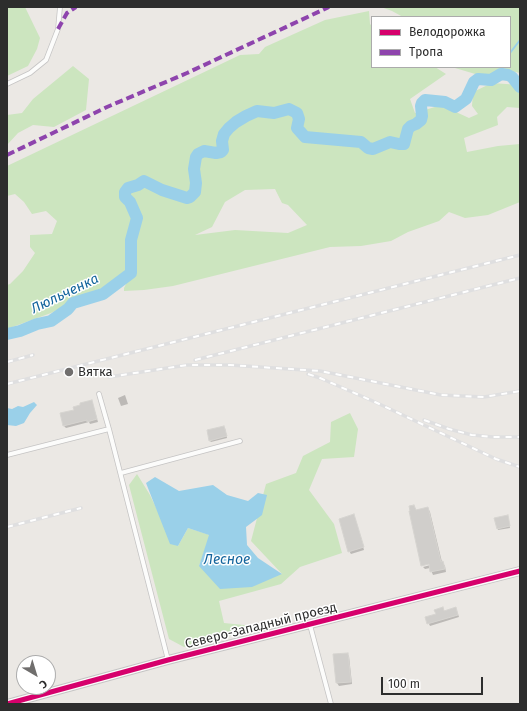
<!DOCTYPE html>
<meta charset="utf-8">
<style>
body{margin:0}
#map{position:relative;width:527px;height:711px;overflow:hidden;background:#ebe8e4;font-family:"Fira Sans",sans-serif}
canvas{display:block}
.frame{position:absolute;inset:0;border:8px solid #2d2d2d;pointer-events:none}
.legend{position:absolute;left:371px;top:16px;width:140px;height:52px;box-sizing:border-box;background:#fff;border:1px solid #ababab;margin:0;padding:5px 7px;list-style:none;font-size:12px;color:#2d2d2d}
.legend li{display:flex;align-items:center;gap:8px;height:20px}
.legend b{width:20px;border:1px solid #ababab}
.north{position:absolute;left:16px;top:655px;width:40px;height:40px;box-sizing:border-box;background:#fff;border:1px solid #ababab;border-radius:50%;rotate:142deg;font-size:11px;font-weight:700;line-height:16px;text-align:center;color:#2d2d2d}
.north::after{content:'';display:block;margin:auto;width:14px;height:18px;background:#706e6d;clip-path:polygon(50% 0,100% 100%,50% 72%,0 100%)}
.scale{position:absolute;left:381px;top:677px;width:102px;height:18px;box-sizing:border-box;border:2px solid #2d2d2d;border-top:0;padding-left:5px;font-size:12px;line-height:14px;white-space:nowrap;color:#2d2d2d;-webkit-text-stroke:3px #fff;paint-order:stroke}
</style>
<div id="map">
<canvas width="527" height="711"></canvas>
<div class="frame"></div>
<ul class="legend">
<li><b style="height:5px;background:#d6006c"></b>Велодорожка</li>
<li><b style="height:5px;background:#8e44ad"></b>Тропа</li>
</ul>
<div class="north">С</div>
<div class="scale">100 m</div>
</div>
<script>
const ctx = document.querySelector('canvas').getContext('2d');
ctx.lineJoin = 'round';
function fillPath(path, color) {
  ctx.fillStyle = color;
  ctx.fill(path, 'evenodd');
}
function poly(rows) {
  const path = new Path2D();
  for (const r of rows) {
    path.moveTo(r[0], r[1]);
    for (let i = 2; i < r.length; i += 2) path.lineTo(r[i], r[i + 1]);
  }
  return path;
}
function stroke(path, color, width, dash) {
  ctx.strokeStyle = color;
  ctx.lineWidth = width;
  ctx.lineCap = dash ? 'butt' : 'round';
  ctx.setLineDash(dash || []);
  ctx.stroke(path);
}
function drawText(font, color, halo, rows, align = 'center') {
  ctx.font = font + ' "Fira Sans",sans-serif';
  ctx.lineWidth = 3;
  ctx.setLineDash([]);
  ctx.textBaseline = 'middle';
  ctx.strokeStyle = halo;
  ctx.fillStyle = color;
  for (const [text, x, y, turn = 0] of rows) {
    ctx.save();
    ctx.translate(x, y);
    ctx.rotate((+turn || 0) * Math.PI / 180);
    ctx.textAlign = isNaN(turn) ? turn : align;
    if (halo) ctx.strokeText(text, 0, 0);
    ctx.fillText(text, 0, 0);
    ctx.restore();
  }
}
fillPath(poly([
 [7,7,25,7,40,38,37,49,28,66,7,76],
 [381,7,520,7,520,73,510,71,500,71,482,76,455,68,454,67,510,67,510,17,403,17,392,11],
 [369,11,370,24,372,26,372,67,435,67,446,74,410,99,415,113,448,103,456,112,469,118,478,114,472,106,473,92,492,83,520,85,520,108,507,107,497,117,498,125,464,138,467,152,498,146,520,144,520,202,488,215,465,218,449,212,439,221,408,232,391,241,361,246,330,247,173,286,144,290,124,291,124,288,129,278,126,276,121,276,99,290,73,303,51,313,7,329,7,285,10,284,23,271,35,253,30,247,30,235,52,234,57,221,46,211,32,214,24,202,15,194,7,196,7,166,240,55,259,54,265,47,325,20],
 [275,189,282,203,288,205,307,225,288,233,235,230,195,235,212,227,225,202,245,190],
 [73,66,89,79,86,110,54,127,33,125,18,133,7,145,7,115,22,113,33,99],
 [350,413,358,429,354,457,322,459,309,490,334,524,342,553,300,567,281,584,219,601,224,623,264,627,184,647,169,639,129,485,137,474,150,495,161,518,178,546,188,528,210,535,199,566,282,574,251,541,266,484,296,473,303,456,330,442,331,422]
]), '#cce5bf');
fillPath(poly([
 [34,402,37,405,30,413,24,423,16,426,7,425,7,408,12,409,18,406,23,407],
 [155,477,179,491,213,485,227,495,248,501,258,493,267,495,262,515,246,527,247,545,258,558,282,574,252,587,220,589,199,566,209,535,188,528,178,546,170,544,146,483]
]), '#9ad0e9');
fillPath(poly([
 [125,395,128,404,121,406,118,398],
 [92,401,98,422,90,424,89,422,66,428,64,426,75,410],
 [225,428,227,438,211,442,210,441],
 [414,506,416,510,428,508,430,512,442,562,445,566,446,572,433,575,430,568,425,569,423,567,434,564],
 [355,518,364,550,351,554,349,551],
 [508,518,510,528,498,530,498,529],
 [443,608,445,612,457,611,459,617,430,626,426,618,437,615],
 [347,654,349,656,352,684,339,686,337,683,334,655]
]), '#0003');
stroke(poly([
 [510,53,520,40],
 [501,74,503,67]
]), '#9ad0e9', 2);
stroke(poly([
 [7,334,20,331,37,324,51,321,68,309,73,303,103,294,131,273,131,240,137,218,130,202,125,197,125,192,128,188,138,185,144,181,162,190,187,198,190,197,195,192,196,183,194,169,196,157,198,154,204,151,216,153,221,152,223,150,222,141,224,134,229,128,236,122,246,116,257,111,274,113,289,109,297,113,299,119,297,128,305,137,361,142,368,148,373,149,390,142,399,144,404,144,408,129,411,126,416,124,421,120,422,116,421,106,422,103,425,100,445,102,455,107,466,99,474,82,478,79,491,80,501,74,508,75,512,77,520,87]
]), '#9ad0e9', 12);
const building = poly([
 [92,400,97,419,87,422,87,420,63,426,60,413,74,410,73,407,80,405,80,403,92,400],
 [224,426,227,436,209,441,207,430,224,426],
 [414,505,416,510,428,507,441,562,443,561,445,569,430,572,429,564,421,566,409,511,410,511,409,506,414,505],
 [354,514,364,547,348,552,339,519,354,514],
 [508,515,510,526,497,529,494,518,508,515],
 [443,607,444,611,456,607,458,615,427,624,425,617,436,614,434,610,443,607],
 [348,653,351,682,336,683,333,654,348,653]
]);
fillPath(building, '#d0cecb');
stroke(building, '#d6d4d0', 1);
const service = poly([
 [7,84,30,73,46,60,58,29,60,7],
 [99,394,109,429],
 [7,455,109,429,168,660],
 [121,473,240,441],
 [310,625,331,704]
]);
const minor = poly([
 [7,704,168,660,520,571]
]);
stroke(service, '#c5c4c4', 5.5);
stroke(minor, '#c5c4c4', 10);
stroke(service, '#fcfcfb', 4);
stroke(minor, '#fcfcfb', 8);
const rail = poly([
 [195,360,520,278],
 [7,362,33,355],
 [308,374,320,378,375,402,496,459,520,467],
 [109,377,187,365,230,365,320,371,441,395,484,397,520,391],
 [7,384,520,255],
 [424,420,449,429,472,435,493,437,520,437],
 [7,527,81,508]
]);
stroke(rail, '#dfdfe0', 3.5);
stroke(rail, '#fff', 2, [6]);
stroke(poly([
 [58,29,67,13,76,7],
 [7,155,107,107,187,73,329,7]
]), '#8e44ad', 4, [8, 4]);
stroke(poly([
 [7,704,168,660,520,571]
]), '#d6006c', 5);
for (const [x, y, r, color] of [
 [69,372,5,"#706e6d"]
]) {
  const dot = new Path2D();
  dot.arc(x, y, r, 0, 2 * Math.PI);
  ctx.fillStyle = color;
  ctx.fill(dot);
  stroke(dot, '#fff', 1.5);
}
drawText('13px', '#2d2d2d', '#fff', [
 ["Вятка",78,372]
], 'left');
drawText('13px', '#2d2d2d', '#fff', [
 ["Северо-Западный проезд",261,626,-14]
]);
drawText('italic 14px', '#13649c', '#fff', [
 ["Люльченка",65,294,-26],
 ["Лесное",227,560]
]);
</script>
